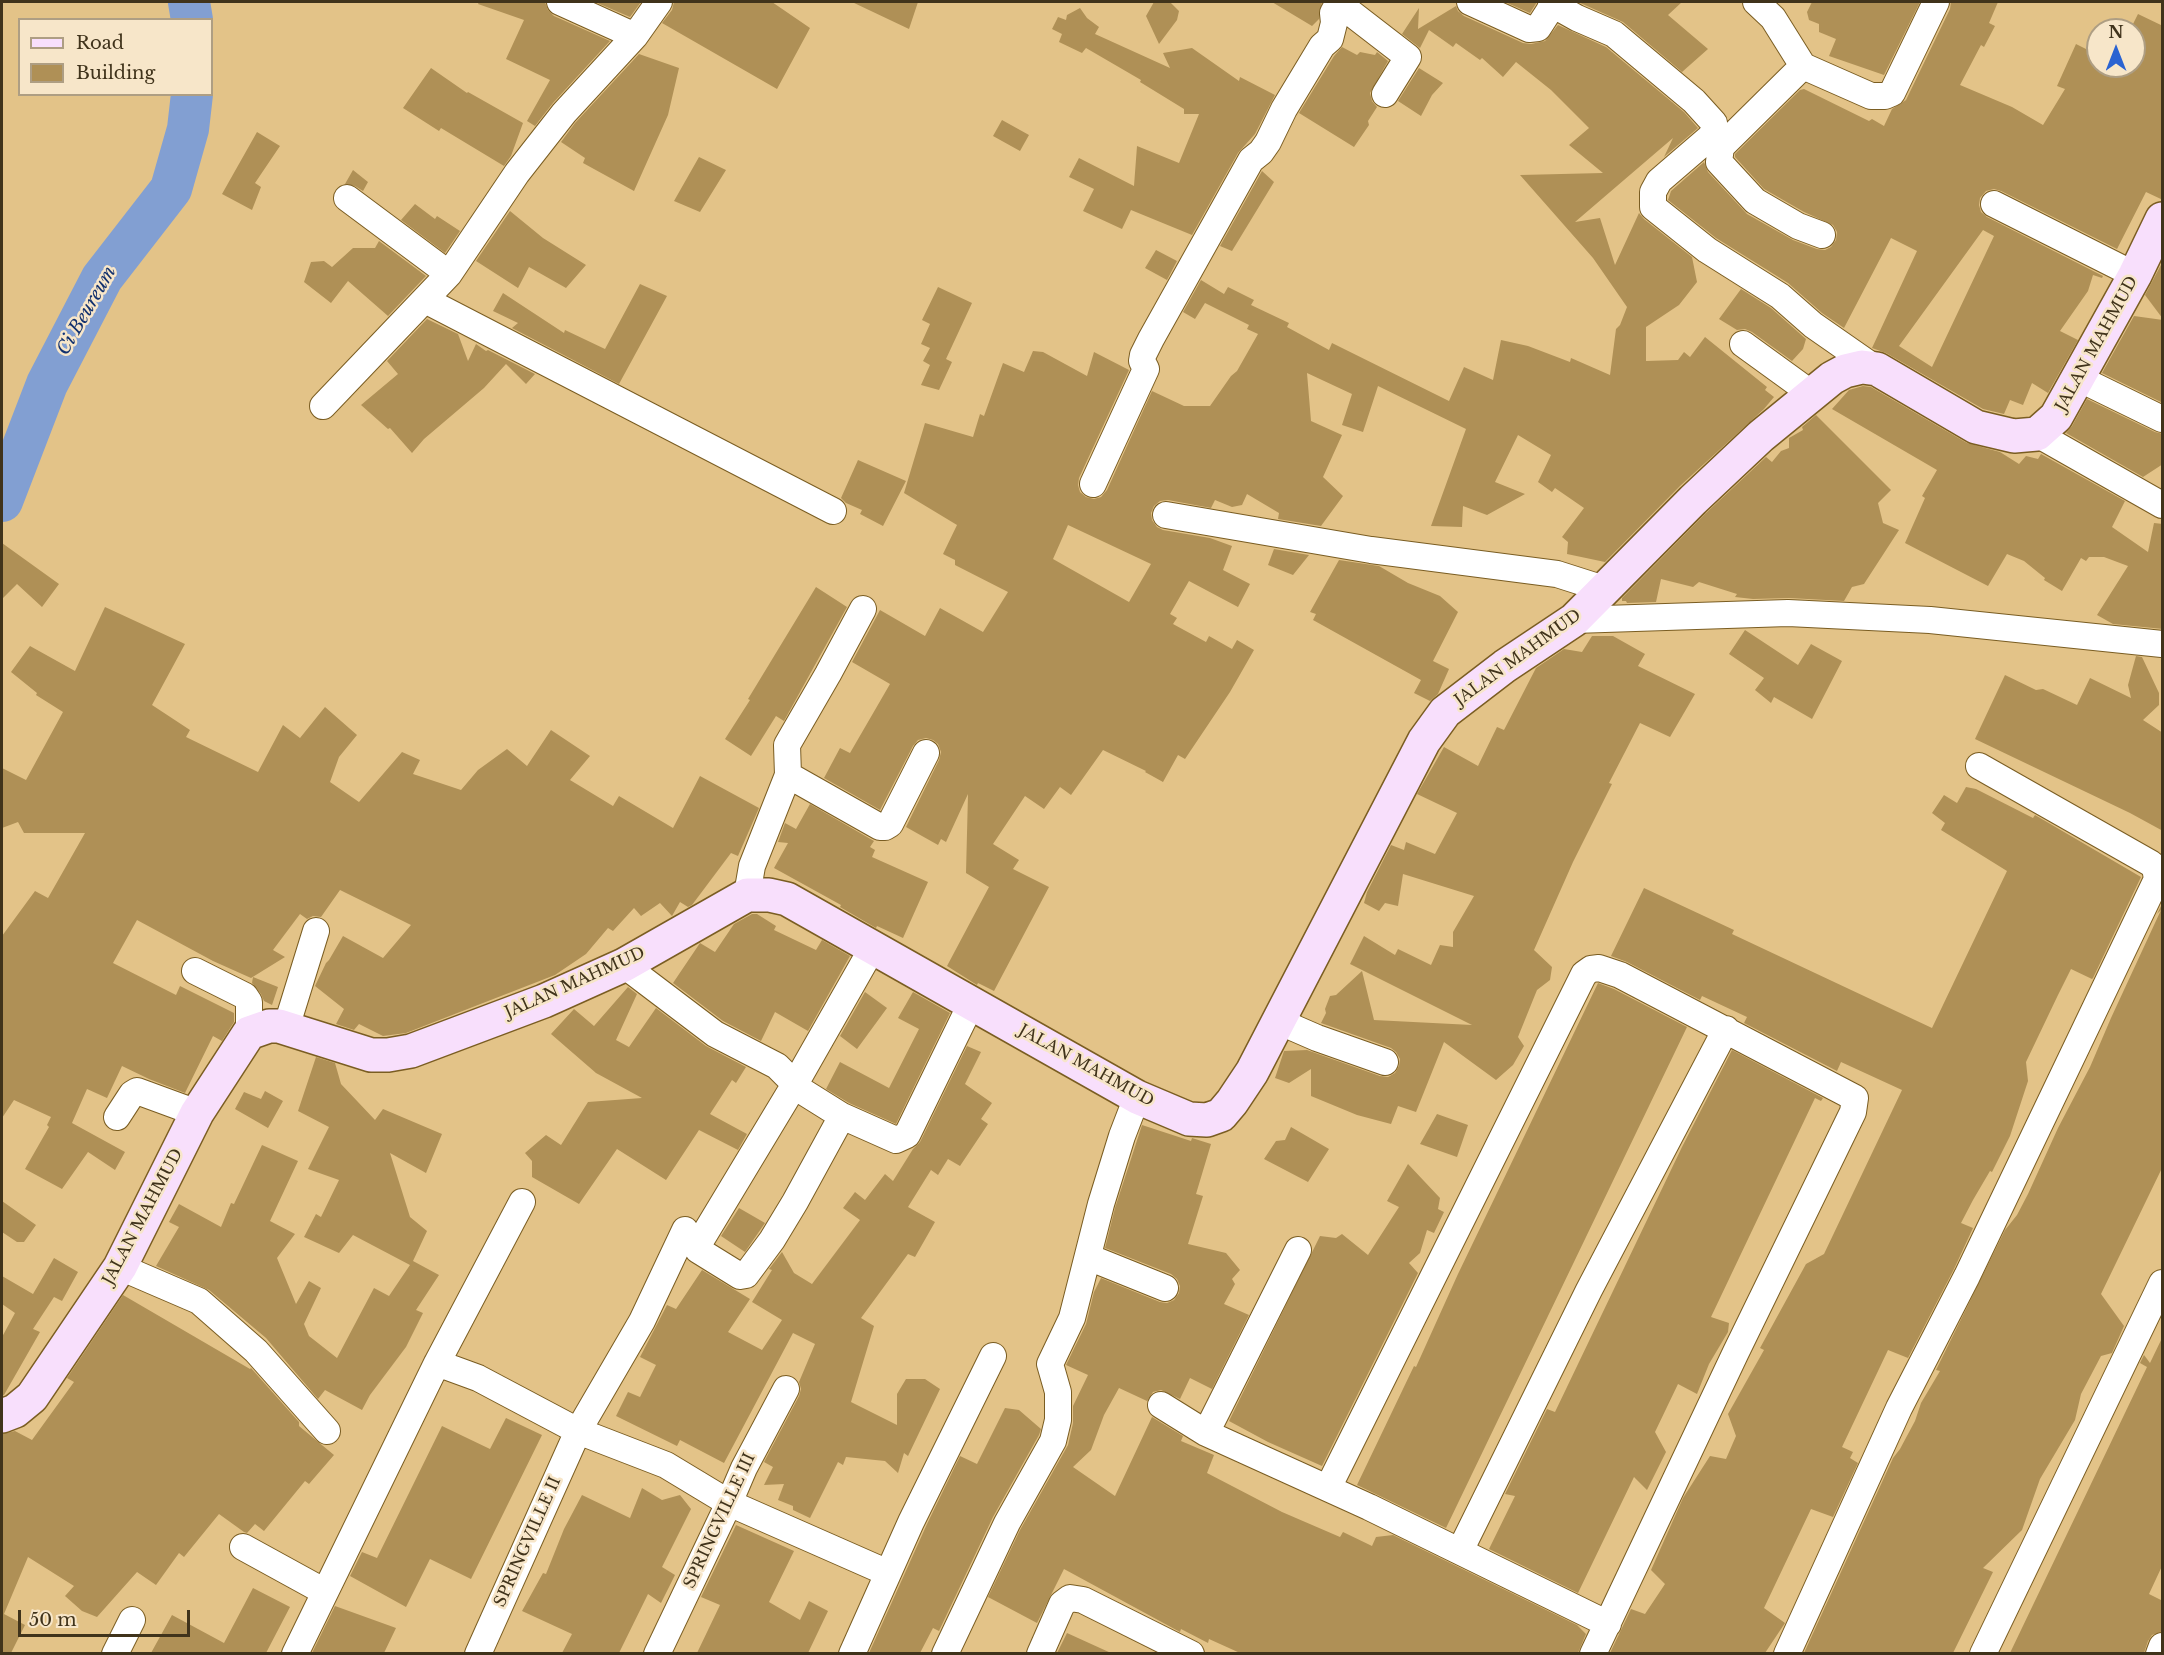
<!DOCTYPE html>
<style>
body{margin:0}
#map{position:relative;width:2164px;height:1655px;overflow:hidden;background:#e3c388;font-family:"Libre Baskerville",serif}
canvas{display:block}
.frame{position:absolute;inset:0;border:3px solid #40331b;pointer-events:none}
.legend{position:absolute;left:18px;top:18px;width:195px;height:78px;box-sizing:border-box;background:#f7e6c9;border:2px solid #ae9e83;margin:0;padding:8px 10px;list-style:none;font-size:18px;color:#40331b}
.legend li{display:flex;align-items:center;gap:12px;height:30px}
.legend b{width:30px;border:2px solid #ae9e83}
.north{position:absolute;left:2086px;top:18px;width:60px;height:60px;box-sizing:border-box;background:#f7e6c9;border:2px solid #ae9e83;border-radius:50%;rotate:0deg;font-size:16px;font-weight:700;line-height:24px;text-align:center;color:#40331b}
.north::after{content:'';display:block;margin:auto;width:21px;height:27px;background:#2b63d1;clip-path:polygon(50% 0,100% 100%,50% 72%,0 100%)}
.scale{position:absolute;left:18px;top:1610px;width:172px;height:27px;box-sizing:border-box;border:3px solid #40331b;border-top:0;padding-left:8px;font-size:18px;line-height:21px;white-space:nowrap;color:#40331b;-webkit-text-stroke:4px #f7e6c9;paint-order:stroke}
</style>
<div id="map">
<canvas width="2164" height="1655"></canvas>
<div class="frame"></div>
<ul class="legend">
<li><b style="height:8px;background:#f8dffc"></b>Road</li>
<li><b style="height:16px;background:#af9056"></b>Building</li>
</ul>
<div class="north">N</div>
<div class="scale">50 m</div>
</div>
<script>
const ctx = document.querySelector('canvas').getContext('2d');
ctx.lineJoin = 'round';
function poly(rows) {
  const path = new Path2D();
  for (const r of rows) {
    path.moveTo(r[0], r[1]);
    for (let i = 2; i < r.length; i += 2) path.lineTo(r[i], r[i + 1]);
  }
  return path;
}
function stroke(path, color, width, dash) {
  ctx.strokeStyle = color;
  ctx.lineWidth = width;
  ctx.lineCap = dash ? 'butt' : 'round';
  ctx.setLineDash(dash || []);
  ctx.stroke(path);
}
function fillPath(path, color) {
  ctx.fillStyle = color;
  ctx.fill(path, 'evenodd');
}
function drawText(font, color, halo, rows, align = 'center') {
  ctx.font = font + ' "Libre Baskerville",serif';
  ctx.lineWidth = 5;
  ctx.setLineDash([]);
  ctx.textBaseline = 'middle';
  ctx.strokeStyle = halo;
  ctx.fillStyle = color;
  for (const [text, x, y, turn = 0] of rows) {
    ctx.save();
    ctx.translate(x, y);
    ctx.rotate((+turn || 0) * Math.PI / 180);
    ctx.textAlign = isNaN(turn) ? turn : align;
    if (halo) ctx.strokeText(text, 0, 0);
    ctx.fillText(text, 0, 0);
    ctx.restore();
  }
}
stroke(poly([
 [189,2,192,20],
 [2,501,47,384,102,278,171,189,188,129,192,94]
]), '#829fd2', 42);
fillPath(poly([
 [479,2,545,2,548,10,554,16,610,41,553,103,535,126,527,121,550,80,506,59,524,20,478,4],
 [595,2,641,2,630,17],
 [674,2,772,2,810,28,777,89,662,23,672,10],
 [852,2,918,2,909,29],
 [1154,2,1170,2,1179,11,1177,20,1159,44,1146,16],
 [1272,2,1322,2,1319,19,1312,26],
 [1505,2,1537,2,1530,13],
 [1578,2,1682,2,1668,15,1708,49,1682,72,1623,22],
 [1812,2,1920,2,1884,75,1829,56,1836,39,1819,32,1819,24,1809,20,1807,12],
 [1951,2,1998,2,1989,23,1995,26,1984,47,1981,45,1960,85,2012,107,2043,125,2065,89,2057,86,2076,44,2098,55,2098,66,2134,66,2134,30,2130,30,2138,14,2163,26,2163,200,2146,192,2117,249,2001,191,1994,189,1986,191,1980,198,1979,205,1981,212,1987,217,2103,276,2102,278,2093,275,2088,291,2060,331,2078,340,2048,393,2032,383,2023,405,2010,400,2004,414,1983,409,1886,353,1872,348,1917,251,1891,238,1844,328,1822,313,1788,283,1716,238,1668,200,1671,191,1704,162,1708,172,1747,214,1793,240,1817,249,1825,250,1831,247,1836,240,1837,232,1833,225,1804,212,1764,189,1735,157,1735,154,1800,90,1804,89,1869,121,1872,119,1884,126,1892,109,1906,100,1950,9],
 [1983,230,1994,236,1932,367,1899,346],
 [1456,6,1458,11,1464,16,1523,43,1531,44,1545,41,1558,25,1606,47,1684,112,1698,128,1664,157,1673,138,1575,222,1600,218,1615,265,1639,213,1644,219,1692,257,1697,282,1679,305,1646,327,1646,361,1678,360,1684,352,1690,357,1705,337,1767,387,1765,390,1774,397,1764,409,1680,486,1605,562,1567,554,1568,542,1562,537,1584,508,1555,488,1552,492,1538,482,1551,455,1518,435,1495,482,1525,494,1487,515,1463,506,1462,527,1431,526,1466,429,1378,386,1363,432,1342,425,1352,394,1307,373,1311,421,1342,435,1323,477,1343,496,1321,526,1278,519,1279,513,1247,494,1242,505,1232,507,1215,500,1211,508,1168,500,1160,501,1154,506,1151,513,1152,520,1157,527,1163,530,1210,538,1232,546,1223,570,1250,584,1238,607,1189,581,1170,614,1177,618,1173,624,1206,642,1209,636,1232,649,1237,640,1254,650,1230,692,1185,759,1178,755,1163,782,1145,772,1146,771,1103,750,1071,795,1060,787,1044,809,1025,796,993,844,1019,860,1013,869,1049,887,994,991,978,983,977,985,947,966,989,887,966,873,968,794,946,842,941,839,938,845,906,827,939,760,941,752,938,744,933,740,926,738,918,740,913,746,880,810,824,778,840,748,850,753,890,684,852,662,880,610,925,636,940,608,983,632,1008,592,955,565,955,560,943,554,957,525,904,493,925,423,973,437,980,414,984,416,1003,363,1024,372,1033,351,1043,352,1087,376,1094,352,1129,370,1079,478,1078,485,1080,492,1086,497,1094,499,1101,497,1107,490,1152,391,1184,406,1210,406,1231,376,1237,371,1258,334,1247,329,1249,325,1205,303,1195,319,1183,312,1201,280,1224,294,1228,287,1254,300,1251,305,1289,323,1287,327,1329,350,1332,343,1449,401,1464,367,1493,380,1501,340,1528,346,1570,362,1571,358,1610,375,1616,329,1620,325,1627,307,1593,258,1520,175,1603,173,1569,145,1589,128,1551,90,1516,62,1503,77,1482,58,1480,60,1456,43,1453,47,1429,30,1420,48,1402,34,1419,8,1418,29],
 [1068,525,1151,564,1129,602,1053,559],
 [1080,8,1087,18,1099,27,1095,34,1170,68,1163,53,1192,48,1239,81,1240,77,1275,95,1255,134,1238,153,1192,235,1131,210,1122,229,1083,211,1094,189,1069,177,1079,158,1134,186,1137,146,1179,163,1199,114,1184,114,1184,109,1140,82,1141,80,1086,48,1082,53,1059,42,1062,34,1052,29,1058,17,1066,20,1067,15],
 [1342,47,1357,55,1360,52,1375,55,1377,52,1388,61,1370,93,1372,101,1377,107,1368,121,1369,125,1354,147,1299,113,1334,56],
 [639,54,679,68,668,115,634,191,583,163,585,158,561,142,575,123],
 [431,68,467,93,468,92,523,123,511,156,504,166,441,128,439,131,403,108],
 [1419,68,1443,83,1432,95,1421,116,1398,101],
 [1002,120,1029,135,1020,151,993,136],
 [257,132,280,146,255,183,261,187,252,210,222,194],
 [699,157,726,170,700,212,674,201],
 [353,170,368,182,363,191,355,186,345,184],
 [1262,171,1274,182,1232,251,1220,246],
 [415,204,435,219,437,216,460,231,445,253,401,220],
 [510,211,543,238,586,265,566,288,529,267,518,288,476,261],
 [379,241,426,276,388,316,348,281,331,303,304,282,311,262,324,261,332,267,353,248,375,248],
 [1156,250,1177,261,1167,280,1145,268],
 [2163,261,2163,319,2145,295],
 [640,284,667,296,619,384,512,328,518,323,493,311,503,293,564,333,565,330,605,349],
 [938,287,972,303,946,359,952,362,939,390,921,385,930,365,923,361,930,348,921,344,930,324,922,320],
 [1741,289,1771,308,1806,339,1803,349,1792,361,1752,332,1745,329,1737,330,1719,319],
 [2134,316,2163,320,2163,403,2102,373],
 [427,319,458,334,468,361,476,344,486,351,488,350,535,374,526,384,506,364,484,388,424,439,412,453,390,428,388,429,361,405,398,374,387,361],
 [1863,386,1871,387,1967,443,2000,452,2019,464,2026,456,2038,459,2041,454,2125,501,2112,527,2148,552,2154,523,2163,524,2163,629,2113,624,2097,615,2128,566,2104,557,2089,557,2086,561,2081,558,2062,591,2044,580,2045,578,2024,561,2007,554,1988,586,1905,543,1925,498,1922,496,1937,470,1832,409,1849,390],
 [2087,399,2155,432,2163,434,2163,464,2143,477,2066,433,2072,426],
 [1816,415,1891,490,1878,503,1883,523,1899,530,1864,584,1852,587,1844,601,1789,598,1753,599,1735,597,1737,594,1699,582,1693,587,1661,579,1656,602,1627,603,1626,601,1622,601,1622,598,1706,513,1766,457,1772,462,1781,451,1789,448,1789,438,1803,430,1802,427],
 [858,460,906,481,883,526,860,514,862,510,846,503,841,498],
 [2,543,59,584,42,607,17,584,2,599],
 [1274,549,1309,555,1293,575,1268,565],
 [1339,560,1379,566,1408,583,1440,596,1458,612,1433,661,1449,669,1438,694,1430,701,1414,693,1421,680,1313,620,1316,614,1310,612],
 [816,587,847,607,784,721,776,716,751,756,725,739,750,700,748,699],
 [105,607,185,644,152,705,190,730,186,737,258,772,283,725,300,738,325,707,357,735,339,757,330,782,359,802,402,752,420,760,413,774,461,790,478,770,507,749,527,766,551,730,590,756,570,780,613,806,619,796,673,828,700,776,759,808,738,856,731,853,692,905,688,907,680,902,672,916,660,903,641,916,634,908,613,931,608,928,586,954,555,975,406,1033,383,1036,359,1024,354,1030,336,1024,344,1009,315,986,326,963,329,960,343,936,383,958,411,925,340,890,321,917,313,916,307,919,300,914,273,950,285,957,251,978,213,961,137,920,113,963,176,995,180,986,234,1013,234,1022,222,1041,213,1036,185,1093,149,1079,122,1066,107,1098,87,1089,72,1123,125,1152,115,1170,88,1152,62,1189,25,1169,49,1127,47,1125,51,1117,14,1100,2,1118,2,936,35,891,48,898,85,833,24,833,18,822,2,828,2,768,26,780,63,712,36,695,37,693,11,672,30,646,75,671],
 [1745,630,1798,665,1811,644,1842,661,1812,719,1774,697,1771,703,1755,690,1764,678,1729,654],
 [1592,636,1613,636,1645,654,1638,666,1695,694,1670,737,1640,723,1609,783,1612,784,1573,862,1534,950,1552,967,1550,980,1537,990,1518,1037,1524,1046,1513,1065,1496,1080,1444,1042,1416,1112,1398,1106,1391,1124,1357,1115,1311,1096,1311,1069,1289,1083,1275,1078,1284,1051,1307,1050,1380,1076,1388,1077,1395,1073,1399,1066,1400,1059,1396,1052,1391,1048,1321,1023,1326,1013,1325,1009,1330,996,1336,995,1362,971,1374,1020,1472,1025,1350,964,1364,936,1395,955,1398,949,1431,965,1440,945,1453,947,1453,932,1474,896,1403,874,1398,906,1385,903,1379,911,1364,903,1367,892,1391,845,1404,850,1406,842,1435,854,1457,813,1417,794,1444,747,1478,766,1497,727,1504,730,1536,668,1564,649,1582,652],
 [2136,656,2142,657,2159,693,2159,705,2143,720,2163,733,2163,831,2130,813,1975,739,2005,675,2036,690,2043,689,2077,705,2090,678,2131,698,2128,685],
 [1966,787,1976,789,2033,818,2035,815,2141,877,2093,978,2092,979,2071,969,2058,995,2026,1062,2028,1081,2010,1136,1992,1172,1990,1171,1973,1200,1961,1223,1973,1228,1954,1269,1908,1358,1888,1350,1842,1447,1853,1452,1850,1458,1858,1463,1833,1517,1811,1509,1764,1608,1785,1623,1765,1653,1610,1653,1631,1609,1645,1614,1665,1584,1651,1570,1683,1498,1710,1456,1726,1459,1736,1436,1728,1414,1764,1350,1760,1348,1806,1264,1824,1254,1902,1090,1841,1062,1837,1071,1744,1023,1747,1017,1702,996,1700,1000,1627,962,1611,956,1644,888,1734,930,1732,934,1932,1028,2007,871,1941,830,1945,823,1932,813,1944,795,1957,803],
 [810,804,874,841,870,847,875,850,872,857,928,882,903,938,877,926,876,928,840,907,841,905,774,868,788,843,778,842,785,823,796,829],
 [2163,902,2163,1166,2101,1294,2124,1326,2112,1353,2101,1356,2081,1394,2075,1420,2040,1479,2022,1530,1983,1568,1993,1572,1953,1653,1804,1653,1893,1458,1900,1449,1915,1421,1921,1403,1940,1371,1936,1370,2005,1230,2017,1215,2028,1194,2058,1128,2090,1067,2111,1018,2161,910,2157,914],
 [752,914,757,914,776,926,774,930,816,950,822,940,850,956,808,1031,775,1012,761,1041,723,1021,673,983,700,943,715,952,734,924],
 [253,977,278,987,272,1005,264,1001,261,994,252,983],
 [1598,983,1614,989,1687,1027,1446,1528,1357,1485,1414,1366,1416,1367,1458,1274],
 [628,987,637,994,616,1040,629,1047,656,1008,706,1046,746,1067,736,1083,732,1080,710,1114,747,1134,738,1150,699,1130,666,1180,617,1149,579,1204,532,1177,532,1161,525,1153,546,1135,561,1145,588,1102,642,1098,596,1073,551,1034,574,1009,594,1026],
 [865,992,887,1008,857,1049,840,1036],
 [913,992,950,1013,896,1124,849,1103,826,1089,840,1062,889,1088,919,1029,898,1018],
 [967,1046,981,1052,965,1084,992,1103,981,1119,988,1124,960,1166,948,1159,938,1175,931,1170,908,1207,935,1222,915,1257,908,1254,861,1318,874,1326,851,1402,897,1425,897,1394,906,1379,925,1379,940,1389,908,1456,904,1453,898,1473,885,1461,846,1457,843,1465,838,1462,810,1518,793,1510,793,1506,778,1500,784,1484,764,1485,773,1467,764,1462,799,1396,801,1389,799,1382,815,1344,793,1333,724,1463,680,1440,677,1446,616,1416,628,1392,640,1397,656,1365,640,1357,667,1305,676,1309,702,1270,750,1299,728,1332,762,1350,782,1320,752,1302,772,1270,769,1269,782,1252,794,1273,812,1284,860,1220,843,1208,855,1192,865,1200,885,1174,893,1181,913,1149,920,1142],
 [1732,1050,1823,1098,1821,1101,1815,1098,1711,1317,1729,1323,1728,1332,1709,1364,1697,1394,1678,1384,1655,1432,1666,1452,1647,1490,1634,1477,1578,1593,1489,1549,1515,1496,1505,1494,1547,1409,1555,1412,1682,1147],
 [316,1057,335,1063,341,1084,375,1120,383,1109,442,1134,426,1173,390,1153,410,1217,427,1231,413,1261,439,1275,416,1310,423,1313,406,1347,370,1395,362,1410,325,1390,318,1399,266,1338,209,1290,156,1266,179,1227,169,1222,179,1204,221,1227,231,1203,234,1204,262,1145,298,1161,270,1221,295,1234,277,1258,296,1304,309,1281,321,1288,304,1324,309,1336,337,1358,374,1288,389,1296,410,1265,353,1235,339,1253,304,1237,316,1214,321,1217,339,1180,308,1169,329,1127,298,1111],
 [265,1091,283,1101,268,1128,235,1109,244,1092,261,1099],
 [1437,1114,1468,1125,1457,1157,1420,1144],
 [1142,1125,1191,1141,1192,1138,1211,1144,1196,1194,1203,1196,1188,1244,1226,1253,1240,1270,1232,1279,1235,1284,1224,1304,1249,1315,1212,1389,1190,1378,1180,1399,1161,1390,1153,1392,1147,1401,1119,1388,1104,1415,1091,1450,1073,1467,1115,1496,1152,1417,1183,1436,1181,1441,1214,1455,1207,1473,1282,1512,1340,1537,1343,1532,1372,1546,1376,1537,1393,1535,1577,1625,1586,1634,1578,1653,1240,1653,1209,1639,1208,1643,1181,1629,1180,1632,1064,1569,1037,1623,988,1597,1020,1530,1068,1445,1073,1423,1073,1406,1088,1375,1066,1365,1086,1324,1094,1292,1101,1278,1160,1302,1167,1303,1174,1300,1179,1293,1180,1286,1177,1279,1171,1274,1105,1248,1115,1208],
 [1291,1127,1329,1149,1308,1182,1264,1159,1276,1141,1285,1140],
 [1408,1164,1440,1198,1438,1209,1444,1212,1434,1233,1427,1230,1420,1253,1409,1263,1418,1273,1322,1466,1268,1442,1229,1421,1320,1236,1336,1238,1342,1234,1368,1255,1399,1207,1387,1201],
 [2,1201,36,1225,24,1242,17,1242,2,1232],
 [739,1208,765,1223,745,1252,721,1236],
 [54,1258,78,1272,62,1301,54,1297,33,1329,40,1332,4,1395,2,1396,2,1337,15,1313,2,1304,2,1276,33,1294],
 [123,1295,250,1369,251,1368,299,1422,299,1426,334,1455,309,1484,305,1481,264,1531,255,1524,247,1533,244,1532,219,1514,184,1557,179,1553,156,1585,137,1572,97,1617,82,1611,65,1596,74,1586,28,1557,4,1614,25,1625,11,1653,2,1653,2,1434,15,1431,32,1440,74,1382,67,1378],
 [2163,1336,2163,1564,2149,1594,2163,1601,2163,1631,2152,1635,2148,1641,2144,1653,2010,1653,2147,1367,2140,1363,2144,1355,2150,1363],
 [1005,1408,1019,1410,1041,1429,1039,1435,993,1517,939,1631,933,1628,920,1653,869,1653,927,1524,960,1456,977,1464],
 [506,1418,542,1435,471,1579,430,1559,406,1607,350,1576,362,1552,377,1558,442,1426,490,1449],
 [642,1488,662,1500,680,1495,691,1509,662,1567,675,1575,661,1603,648,1594,619,1653,562,1653,572,1634,522,1611,543,1573,546,1574,564,1529,582,1495,630,1518],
 [736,1525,794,1551,769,1602,800,1620,809,1601,828,1611,808,1653,697,1653,720,1605,701,1597],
 [253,1588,290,1607,266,1653,151,1653,172,1615,224,1643],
 [335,1606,396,1628,384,1653,312,1653],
 [1067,1633,1111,1653,1057,1653]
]), '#af9056');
const street = poly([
 [560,2,635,36],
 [1470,2,1529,29,1538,28,1549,11,1553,2],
 [1756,2,1773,18,1803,66,1721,147,1719,162,1755,201,1798,226,1822,235],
 [1338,3,1408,57,1385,94],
 [1552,4,1577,18,1614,34,1694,101,1714,123,1715,132,1709,138,1659,181,1653,192,1653,207,1707,250,1780,296,1813,325,1879,371],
 [1803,66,1871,96,1885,96,1892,93,1936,2],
 [347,198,449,274],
 [1994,204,2135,275],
 [425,300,833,511],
 [1743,344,1812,394],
 [2078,378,2162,419],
 [323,406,449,274,517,173,564,113,635,36,659,2],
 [2037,434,2162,505],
 [1093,484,1146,369,1142,361,1143,355,1151,339,1251,160,1261,152,1268,142,1284,109,1322,46,1330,39,1334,23,1333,13,1339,2],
 [1166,515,1371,550,1557,574,1604,589],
 [1574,620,1788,613,1930,620,2162,644],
 [788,775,880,827,885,827,890,824,926,753],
 [747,895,752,866,788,775,787,745,828,674,863,609],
 [624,965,715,1034,777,1066,802,1091,842,1116,896,1140,907,1135,972,1002],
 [195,971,245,996,249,1002,249,1033],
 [1280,1019,1294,1028,1317,1038,1385,1062],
 [286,1028,316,931],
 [842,1116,795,1202,772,1240,746,1275,740,1276,698,1250,698,1245,795,1084,873,947],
 [117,1117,132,1094,137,1091,197,1113],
 [1088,1257,1165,1288],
 [120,1267,199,1301,256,1351,327,1431],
 [437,1363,478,1378,578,1431,666,1465,729,1503,888,1573],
 [1161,1405,1206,1433,1369,1507,1608,1624],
 [1206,1433,1298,1250],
 [1328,1488,1584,974,1591,969,1599,968,1620,975,1855,1098,1853,1112,1736,1352,1593,1654],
 [243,1547,325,1592],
 [1460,1551,1589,1290,1726,1029],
 [115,1654,132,1620],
 [295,1654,437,1363,522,1202],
 [478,1654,578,1431,642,1321,685,1230],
 [657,1654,729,1503,744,1468,786,1389],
 [852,1654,911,1522,993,1356],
 [945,1654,1007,1523,1053,1441,1058,1420,1058,1392,1050,1364,1072,1318,1101,1204,1122,1136,1137,1097],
 [1040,1654,1062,1604,1070,1598,1083,1600,1191,1654],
 [1787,1654,1899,1408,1967,1276,2157,879,2155,867,2150,863,1979,766],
 [1983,1654,2162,1283],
 [2159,1654,2162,1646]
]);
const secondary = poly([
 [2,1416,15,1411,32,1397,120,1267,197,1113,249,1033,269,1026,279,1026,371,1055,388,1055,411,1051,544,1001,624,965,747,895,769,895,787,899,1137,1097,1189,1119,1207,1120,1221,1115,1232,1102,1252,1072,1424,741,1445,712,1505,666,1574,620,1693,500,1761,436,1832,378,1845,371,1862,367,1877,369,1976,427,2014,436,2037,434,2056,417,2135,275,2162,219]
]);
stroke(street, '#7a5d22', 28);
stroke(secondary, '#7a5d22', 36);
stroke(street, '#fff', 26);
stroke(secondary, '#f8dffc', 33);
drawText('16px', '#40331b', '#f7e6c9', [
 ["JALAN MAHMUD",2097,344,-61],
 ["JALAN MAHMUD",1518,658,-36],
 ["JALAN MAHMUD",575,983,-24],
 ["JALAN MAHMUD",1086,1066,29],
 ["JALAN MAHMUD",143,1217,-62],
 ["SPRINGVILLE III",720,1521,-65],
 ["SPRINGVILLE II",528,1542,-66]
]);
drawText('italic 18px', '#12316e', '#f7e6c9', [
 ["Ci Beureum",87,311,-60]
]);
</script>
